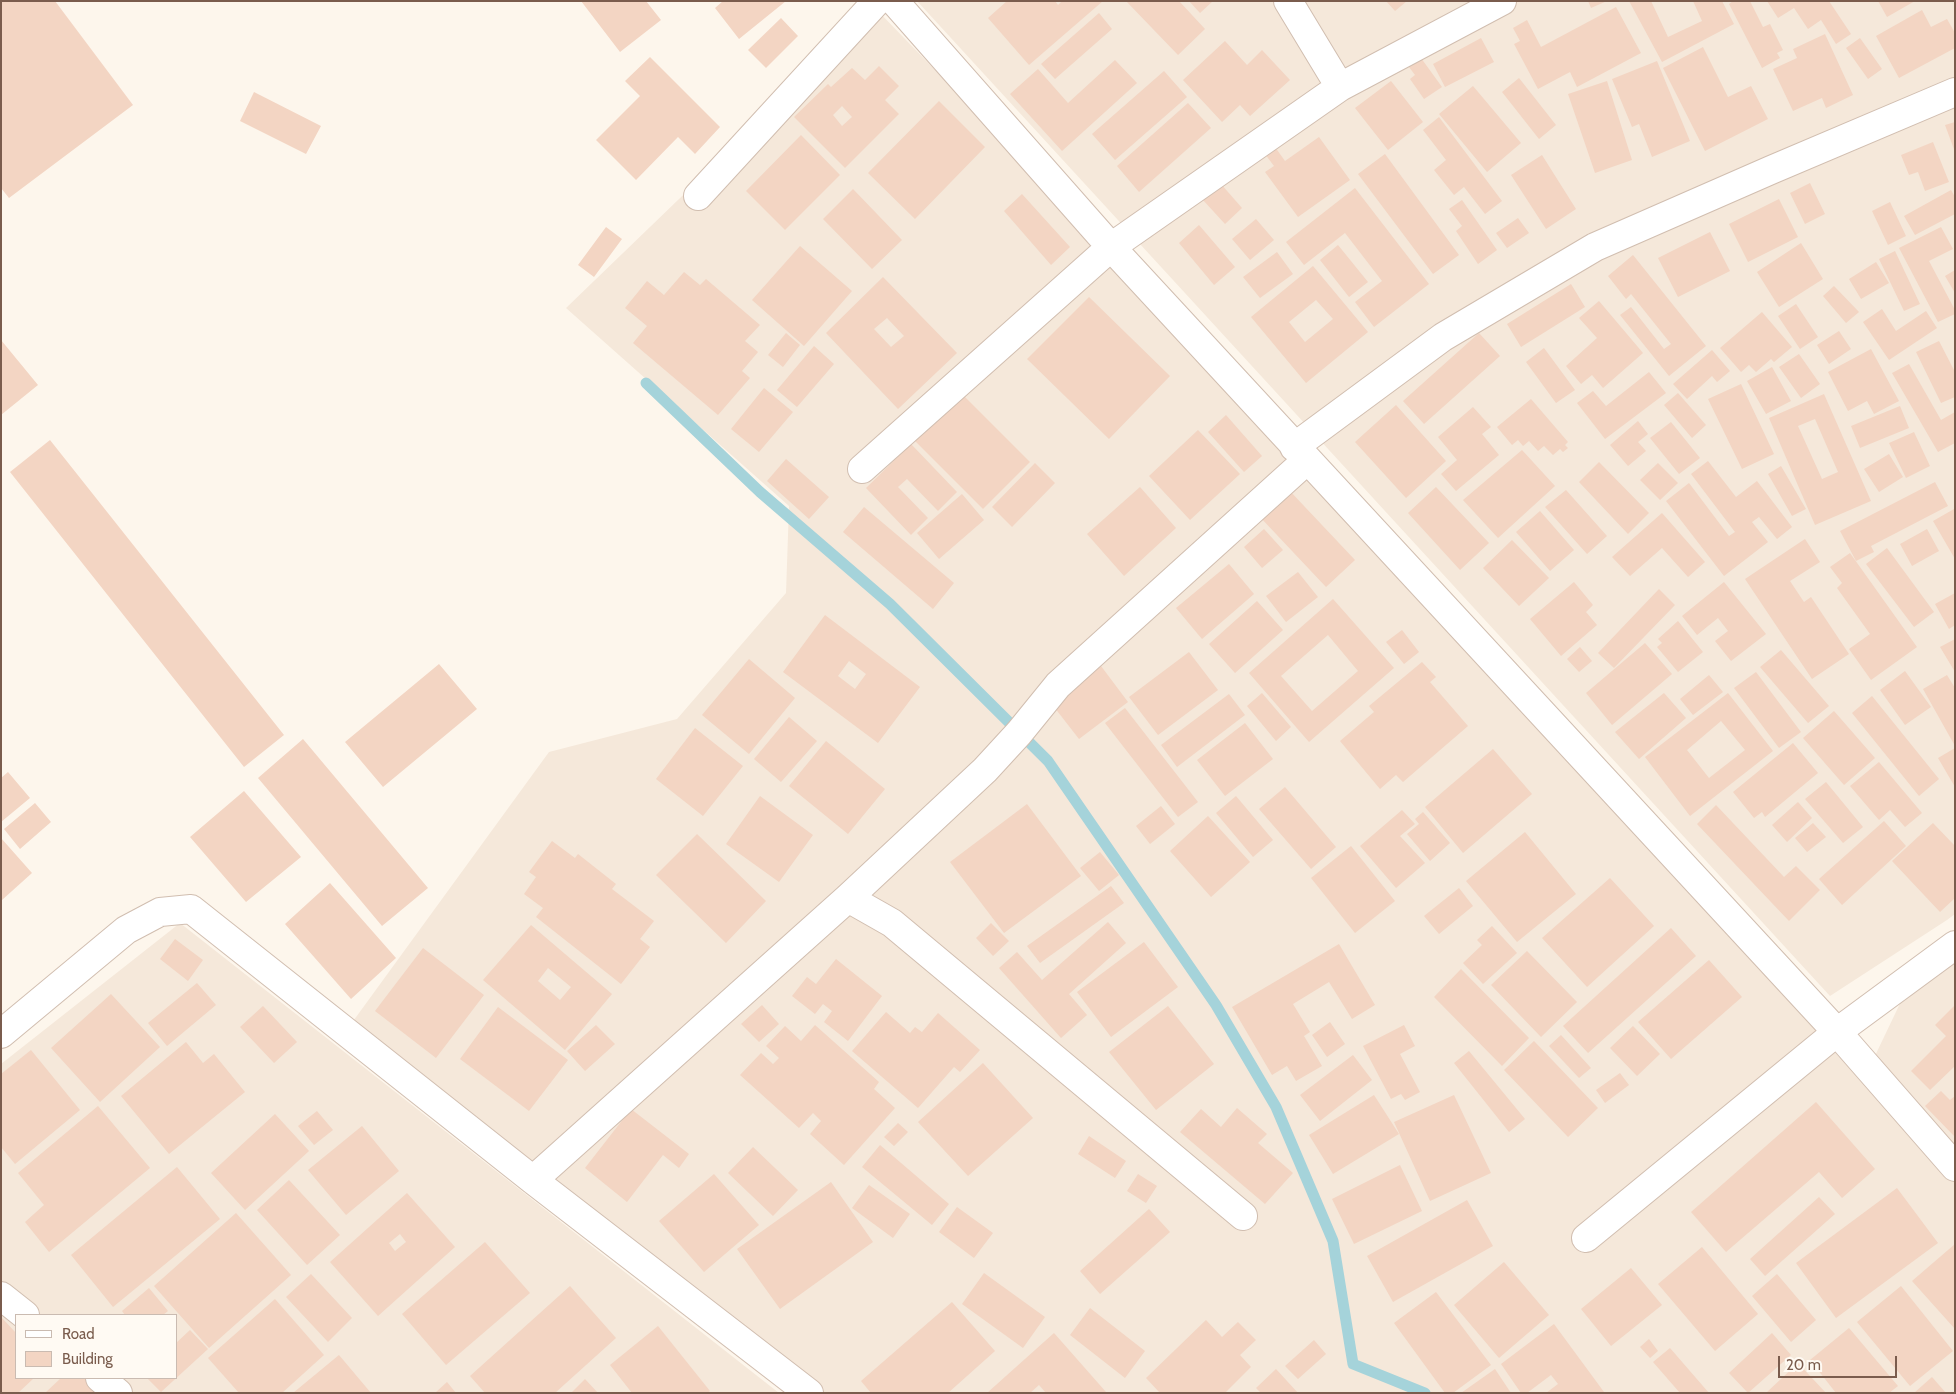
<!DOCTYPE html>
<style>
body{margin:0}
#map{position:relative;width:1956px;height:1394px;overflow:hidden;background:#fdf6ec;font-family:Cabin,sans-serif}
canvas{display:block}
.frame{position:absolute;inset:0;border:2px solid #7a5c4d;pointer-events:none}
.legend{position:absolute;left:15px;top:1314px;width:162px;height:65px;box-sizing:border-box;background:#fffaf3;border:1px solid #cabbb1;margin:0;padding:6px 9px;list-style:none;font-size:15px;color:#7a5c4d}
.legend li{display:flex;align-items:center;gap:10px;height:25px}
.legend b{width:25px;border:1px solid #cabbb1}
.scale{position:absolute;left:1778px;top:1356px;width:119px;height:22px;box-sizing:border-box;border:2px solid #7a5c4d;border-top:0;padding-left:6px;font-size:15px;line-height:18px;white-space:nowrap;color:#7a5c4d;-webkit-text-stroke:4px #fffaf3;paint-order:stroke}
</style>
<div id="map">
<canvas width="1956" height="1394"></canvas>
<div class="frame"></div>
<ul class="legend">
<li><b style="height:6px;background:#fff"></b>Road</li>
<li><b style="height:14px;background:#f3d5c3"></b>Building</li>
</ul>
<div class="scale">20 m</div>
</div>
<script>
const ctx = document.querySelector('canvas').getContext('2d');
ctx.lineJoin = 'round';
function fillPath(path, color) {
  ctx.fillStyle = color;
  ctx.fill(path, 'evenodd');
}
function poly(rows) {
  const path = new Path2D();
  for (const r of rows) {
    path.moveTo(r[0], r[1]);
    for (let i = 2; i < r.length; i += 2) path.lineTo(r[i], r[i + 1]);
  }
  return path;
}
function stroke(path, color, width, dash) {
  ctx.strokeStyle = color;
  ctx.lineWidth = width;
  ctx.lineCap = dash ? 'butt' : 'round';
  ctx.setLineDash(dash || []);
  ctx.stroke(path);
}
fillPath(poly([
 [917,1,1955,1,1955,914,1947,920,1830,996],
 [876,9,1307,454,1955,1183,1955,1393,822,1393,351,1024,549,752,677,719,786,593,789,506,566,308],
 [180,923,779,1393,1,1393,1,1064],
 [16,1315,176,1315,176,1378,16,1378],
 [1955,935,1955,1153,1873,1060,1927,947]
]), '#f5e8da');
stroke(poly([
 [646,383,760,492,890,604,1048,761,1216,1005,1276,1107,1333,1241,1353,1364,1425,1393]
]), '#a5d3da', 11);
fillPath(poly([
 [1,1,55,1,133,105,9,198,1,188],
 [581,1,646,1,661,20,620,52],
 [723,1,786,1,739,39,715,8],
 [1007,1,1055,1,1058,5,1062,1,1103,1,1029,65,988,18],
 [1126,1,1179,1,1205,29,1178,55],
 [1189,1,1213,1,1200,13],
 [1386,1,1407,1,1395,11],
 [1588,1,1607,1,1591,8],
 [1629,1,1651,1,1668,37,1702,21,1693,1,1722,1,1734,24,1662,62],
 [1733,1,1750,1,1763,27,1770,24,1783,50,1777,53,1780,58,1762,68,1729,4],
 [1767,1,1829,1,1851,34,1836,44,1821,20,1808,29,1794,8,1778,18],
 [1878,1,1915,1,1887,17],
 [1616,7,1641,53,1577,87,1570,72,1538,89,1514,44,1520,41,1513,28,1527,20,1541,47],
 [1922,10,1931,27,1947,19,1955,33,1955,48,1899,78,1876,36],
 [1099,13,1112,29,1055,79,1041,64],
 [781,18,798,36,766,68,748,50],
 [1825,34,1853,95,1826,108,1822,98,1793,111,1773,69,1797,58,1793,49],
 [1481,38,1494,62,1445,87,1433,64],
 [1860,38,1882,69,1868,79,1846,48],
 [1225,41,1247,65,1262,50,1290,80,1250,116,1240,105,1222,122,1183,80],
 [1703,47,1728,97,1751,86,1768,119,1705,151,1663,68],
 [650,57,720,127,695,154,678,137,636,180,596,140,640,96,625,81],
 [1421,58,1442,87,1424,99,1410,79,1415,75,1409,67],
 [1115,60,1137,83,1062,151,1010,94,1038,69,1068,103],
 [1657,61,1690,141,1652,157,1639,124,1632,127,1612,79],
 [879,66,899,86,885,100,899,114,845,168,794,117,828,84,831,87,852,68,865,80],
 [842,106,852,117,842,126,833,115],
 [1164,71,1187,97,1115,160,1092,134],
 [1519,78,1556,125,1539,139,1502,92],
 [1391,81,1423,122,1388,150,1355,108],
 [1607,81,1632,160,1595,173,1568,94],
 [1473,86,1521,143,1487,172,1439,114],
 [254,92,321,126,306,154,240,121],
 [939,101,985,147,915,219,868,173],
 [1188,103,1211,128,1139,192,1117,166],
 [1439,117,1502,201,1485,214,1464,187,1454,195,1434,170,1446,160,1423,130],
 [1955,122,1955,152,1945,125],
 [801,135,840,175,785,230,746,191],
 [1319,137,1350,180,1298,217,1265,172,1274,166,1265,154,1275,147,1285,161],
 [1933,142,1949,182,1925,191,1918,172,1909,175,1901,155],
 [1385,154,1459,255,1433,274,1358,174],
 [1542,155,1576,209,1546,229,1511,175],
 [1810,183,1825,214,1805,224,1790,193],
 [1221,184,1242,208,1225,224,1203,200],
 [1355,188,1429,284,1374,327,1355,302,1382,281,1345,233,1304,265,1286,242],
 [853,189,902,240,872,269,823,219],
 [1951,190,1955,197,1955,214,1915,235,1904,216],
 [1022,194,1070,247,1051,265,1004,211],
 [1779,199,1798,237,1748,262,1729,224],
 [1462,200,1497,250,1478,264,1456,231,1462,226,1449,209],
 [1890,202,1906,236,1888,245,1872,211],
 [1518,218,1529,233,1507,248,1496,233],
 [1256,219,1274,240,1250,260,1232,239],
 [1199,225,1235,267,1214,285,1179,243],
 [606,227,622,239,594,277,578,265],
 [1941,227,1953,249,1929,261,1955,310,1955,314,1938,322,1899,248],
 [1710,232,1730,271,1678,297,1658,258],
 [1801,243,1823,279,1779,307,1757,272],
 [1338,245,1368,282,1349,297,1320,260],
 [800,246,852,291,804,346,752,300],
 [1895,251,1920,304,1904,311,1879,259],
 [1277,252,1293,274,1260,298,1243,277],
 [1633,255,1706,346,1669,376,1620,315,1631,307,1664,349,1671,344,1631,294,1626,299,1608,276],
 [1876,262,1889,283,1861,299,1849,279],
 [1313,266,1368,332,1306,383,1251,317],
 [1316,300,1333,319,1305,342,1289,322],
 [1955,270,1955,293,1945,276],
 [684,272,700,285,706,279,760,325,745,341,758,352,742,371,750,378,718,415,633,343,647,326,625,308,647,281,664,295],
 [883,277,957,353,898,409,826,333],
 [887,318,904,336,891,347,874,329],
 [1571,284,1585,307,1521,347,1507,324],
 [1834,286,1859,312,1846,323,1823,296],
 [1089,297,1170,376,1109,439,1027,359],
 [1599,301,1643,353,1603,388,1592,375,1581,384,1566,366,1597,338,1579,318],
 [1796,304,1818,337,1800,349,1778,316],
 [1882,309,1896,331,1926,311,1937,328,1889,360,1863,322],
 [1762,312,1792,347,1774,362,1771,359,1756,372,1749,365,1741,372,1720,348],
 [1839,331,1851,349,1829,364,1817,345],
 [786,333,800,345,783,367,768,355],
 [1479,333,1500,356,1424,424,1403,401],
 [1,340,38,385,1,415],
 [1939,341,1955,372,1955,397,1941,403,1916,352],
 [814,346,834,364,797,407,777,390],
 [1544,348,1575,390,1556,403,1526,362],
 [1871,349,1899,401,1874,414,1867,401,1848,411,1828,372],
 [1712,350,1730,371,1717,382,1712,376,1687,399,1673,384],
 [1799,354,1820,384,1801,398,1779,367],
 [1909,364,1941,420,1955,412,1955,443,1938,452,1892,373],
 [1772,367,1791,401,1766,414,1747,381],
 [1649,372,1666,393,1605,439,1577,403,1593,391,1606,406],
 [1741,384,1774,454,1742,469,1708,399],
 [764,388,793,412,759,452,731,429],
 [1678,393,1706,425,1692,438,1664,405],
 [962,394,1030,462,983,509,914,440],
 [1824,394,1871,501,1815,525,1769,418],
 [1815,419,1838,472,1822,479,1798,426],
 [1531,399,1568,442,1565,445,1568,448,1563,452,1560,449,1553,455,1544,446,1538,451,1529,441,1523,446,1518,440,1512,445,1497,427],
 [1396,405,1446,461,1406,498,1355,442],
 [1900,406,1909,428,1860,448,1851,426],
 [1473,407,1491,427,1482,434,1499,455,1456,491,1441,474,1457,460,1438,437],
 [1226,415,1262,456,1244,472,1208,432],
 [1638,421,1648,434,1638,442,1646,451,1628,466,1610,445],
 [1671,422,1700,458,1679,474,1650,438],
 [1198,430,1240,474,1190,520,1149,476],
 [1914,432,1930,466,1906,478,1889,443],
 [50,440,284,735,244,767,10,472],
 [911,444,957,492,938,511,907,479,898,487,928,518,911,535,866,488],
 [1522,450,1555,486,1498,538,1463,500],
 [1889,454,1903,477,1879,492,1864,469],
 [786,459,829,497,809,519,767,481],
 [1708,461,1736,497,1757,481,1792,527,1777,539,1759,517,1752,522,1768,542,1724,576,1666,501,1689,483,1729,536,1735,532,1691,474],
 [1599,462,1649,513,1628,534,1579,482],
 [1035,463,1055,483,1012,527,992,507],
 [1658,463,1678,483,1660,500,1640,480],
 [1781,466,1806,509,1792,516,1768,474],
 [1935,482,1948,506,1871,546,1874,552,1856,561,1840,531],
 [1140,487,1176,528,1124,576,1087,534],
 [1436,487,1489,543,1460,570,1408,513],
 [1288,489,1355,560,1326,587,1260,517],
 [1566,490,1607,536,1587,554,1545,507],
 [962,494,984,520,939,559,917,533],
 [864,507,954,583,933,609,843,532],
 [1954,509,1955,511,1955,559,1933,521],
 [1540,511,1574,550,1550,571,1516,532],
 [1662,513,1705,562,1688,577,1662,548,1630,576,1612,557],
 [1264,529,1283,550,1262,568,1244,547],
 [1927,529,1939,551,1912,566,1900,544],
 [1805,539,1820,562,1790,581,1804,602,1811,597,1849,654,1812,679,1745,579],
 [1512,540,1549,578,1519,606,1483,568],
 [1887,548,1934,612,1914,627,1866,564],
 [1850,553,1917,647,1871,680,1849,649,1870,634,1837,588,1842,583,1830,567],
 [1229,564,1254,594,1202,639,1176,608],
 [1298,572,1318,597,1286,622,1266,596],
 [1574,582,1593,605,1586,612,1597,625,1561,656,1530,619],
 [1724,582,1766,634,1731,661,1715,641,1728,631,1718,618,1697,635,1682,616],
 [1659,589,1675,605,1614,668,1598,653],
 [1955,593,1955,625,1949,629,1935,604],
 [1333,599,1394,668,1309,742,1249,673],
 [1328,635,1358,671,1312,711,1281,676],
 [1257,601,1283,630,1235,673,1209,644],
 [825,615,920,687,878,743,783,672],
 [849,661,866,674,855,689,838,676],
 [1678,621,1703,652,1678,672,1657,647,1662,643,1658,639],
 [1402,630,1419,652,1404,664,1386,642],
 [1955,639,1955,672,1940,647],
 [1645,643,1672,674,1612,725,1586,693],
 [1580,647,1592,661,1579,672,1567,659],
 [1781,650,1829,706,1808,723,1760,667],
 [1189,652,1218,690,1158,735,1129,697],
 [749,659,795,698,749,754,702,715],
 [1422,662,1436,677,1430,682,1468,726,1403,782,1396,775,1380,789,1340,741,1374,712,1369,706],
 [439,664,477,709,383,787,345,742],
 [1101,666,1128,702,1079,739,1051,703],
 [1905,671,1931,707,1905,725,1880,690],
 [1756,672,1801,732,1779,748,1734,688],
 [1709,675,1723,692,1693,715,1680,699],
 [1947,675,1955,688,1955,746,1923,689],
 [1262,693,1291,727,1276,741,1247,706],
 [1664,693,1686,718,1639,759,1615,732],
 [1728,693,1773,751,1690,816,1645,757],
 [1721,721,1745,750,1709,778,1687,750],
 [1229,694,1245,715,1177,767,1161,745],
 [1872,696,1939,779,1919,796,1852,713],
 [1125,708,1198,802,1178,817,1105,723],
 [1834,711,1875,758,1844,785,1803,738],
 [789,717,817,741,781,782,754,759],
 [1245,723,1273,759,1225,796,1197,760],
 [695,728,743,766,703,816,656,779],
 [303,739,428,888,382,926,258,778],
 [826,741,885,789,848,834,789,786],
 [1793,743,1818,773,1765,817,1762,812,1754,818,1733,792],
 [1955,748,1955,787,1938,758],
 [1493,749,1532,794,1463,853,1425,807],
 [1879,762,1922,813,1905,827,1890,810,1879,820,1850,786],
 [8,772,30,798,1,822,1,778],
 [1826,782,1863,827,1843,843,1805,799],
 [1285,787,1336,847,1311,869,1259,809],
 [244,791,301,857,246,902,190,837],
 [760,796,813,835,779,882,726,844],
 [1236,796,1273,840,1253,857,1216,813],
 [1798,802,1812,818,1787,842,1772,825],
 [35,803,51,822,20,849,4,829],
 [1027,804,1081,876,1004,933,950,862],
 [1716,805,1784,877,1796,866,1820,890,1789,921,1697,824],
 [1161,806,1175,824,1150,844,1136,826],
 [1402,810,1415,824,1400,836,1425,863,1396,888,1360,846],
 [1423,812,1450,843,1430,861,1407,834,1419,824,1415,819],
 [1208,816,1250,862,1211,897,1170,851],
 [1884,821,1906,846,1842,905,1819,879],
 [1813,823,1826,837,1807,852,1795,838],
 [1933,823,1955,846,1955,898,1940,912,1892,861],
 [1525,832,1576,894,1517,942,1466,881],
 [697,834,766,901,726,943,656,875],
 [1,838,32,873,2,900,1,898],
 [552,841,575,858,578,854,616,884,612,889,654,921,640,939,650,947,621,984,536,917,543,908,524,894,536,877,529,872],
 [1351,846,1395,901,1355,933,1311,878],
 [1100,852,1119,875,1099,891,1080,868],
 [1610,878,1654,926,1587,987,1542,938],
 [330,883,396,958,351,999,285,924],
 [1111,886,1124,903,1040,963,1027,946],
 [1459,888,1473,906,1439,934,1424,916],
 [1108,922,1126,943,1069,994,1087,1015,1061,1038,999,968,1017,952,1042,980],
 [991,923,1009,941,993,956,976,938],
 [531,925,612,994,565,1050,483,980],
 [548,968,571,987,560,1000,538,981],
 [1492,926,1517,953,1483,984,1463,963,1482,945,1477,940],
 [1671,928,1696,956,1588,1053,1563,1026],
 [175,939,203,960,188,981,160,959],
 [1144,942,1178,987,1111,1037,1077,992],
 [1339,944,1375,1005,1352,1019,1329,982,1293,1004,1310,1032,1304,1036,1322,1066,1296,1081,1287,1066,1272,1075,1232,1007],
 [423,948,484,995,436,1058,375,1011],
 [1527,951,1577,1002,1541,1037,1491,985],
 [836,959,882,996,848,1041,824,1022,832,1011,823,1004,815,1014,792,996,807,977,816,984],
 [1709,960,1742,997,1671,1059,1638,1022],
 [1461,969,1529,1038,1502,1066,1434,997],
 [197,983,216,1005,167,1046,148,1023],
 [111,994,160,1047,100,1102,51,1048],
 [762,1005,779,1024,759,1042,741,1024],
 [1955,1005,1955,1066,1930,1090,1911,1071,1946,1036,1935,1025],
 [263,1006,297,1042,274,1063,240,1027],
 [1168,1006,1214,1064,1156,1110,1109,1052],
 [498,1007,568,1060,529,1111,460,1059],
 [886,1012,910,1033,915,1027,922,1032,938,1013,980,1050,960,1072,954,1067,918,1108,852,1051],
 [1330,1022,1345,1044,1327,1057,1312,1035],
 [596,1025,615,1044,585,1071,567,1051],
 [815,1025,879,1082,874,1089,895,1108,844,1165,810,1134,821,1121,813,1113,799,1128,740,1075,761,1053,773,1064,779,1058,766,1046,785,1026,801,1041],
 [1404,1025,1415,1046,1400,1054,1420,1092,1405,1100,1401,1094,1391,1099,1363,1046],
 [1633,1026,1660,1054,1637,1076,1610,1048],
 [1561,1035,1591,1068,1579,1078,1549,1046],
 [1534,1041,1598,1108,1568,1137,1504,1070],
 [186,1042,203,1063,214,1054,245,1092,169,1154,121,1096],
 [31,1050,80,1110,15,1164,1,1147,1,1074],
 [1469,1051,1525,1119,1509,1132,1454,1063],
 [1353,1055,1372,1080,1320,1121,1300,1095],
 [983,1063,1033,1118,968,1176,918,1122],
 [1620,1073,1629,1085,1605,1103,1596,1090],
 [1941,1091,1950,1100,1955,1096,1955,1137,1925,1106],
 [1374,1095,1399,1134,1333,1174,1309,1135],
 [1454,1095,1491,1173,1430,1201,1394,1122],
 [1816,1102,1875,1169,1842,1198,1819,1172,1726,1252,1691,1212],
 [98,1106,150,1168,49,1252,25,1222,44,1205,18,1173],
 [1237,1108,1267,1134,1258,1143,1293,1173,1265,1204,1180,1132,1201,1109,1221,1127],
 [631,1109,689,1154,679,1168,663,1155,627,1202,585,1168],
 [317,1111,333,1130,314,1145,298,1126],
 [275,1114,309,1151,245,1210,211,1173],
 [898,1123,908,1132,894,1146,884,1137],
 [362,1126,399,1171,346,1215,308,1170],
 [1089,1136,1126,1161,1115,1178,1078,1154],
 [880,1145,949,1204,932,1225,862,1167],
 [753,1147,798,1190,773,1216,728,1173],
 [1400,1165,1422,1211,1354,1244,1332,1199],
 [177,1167,220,1219,113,1307,71,1255],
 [714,1174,759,1225,704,1272,659,1221],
 [1138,1174,1157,1186,1146,1203,1127,1191],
 [289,1180,340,1235,307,1265,257,1210],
 [831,1182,873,1242,780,1309,737,1249],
 [869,1185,910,1214,893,1238,852,1208],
 [1897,1188,1938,1243,1836,1318,1796,1263],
 [407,1193,455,1247,378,1316,330,1262],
 [400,1234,406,1242,395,1251,389,1243],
 [1819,1197,1835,1214,1765,1276,1750,1259],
 [1467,1200,1493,1246,1393,1302,1367,1256],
 [957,1207,993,1233,974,1258,939,1232],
 [1149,1209,1170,1232,1100,1294,1080,1271],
 [236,1213,291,1275,209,1348,154,1286],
 [485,1242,530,1293,446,1365,402,1314],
 [1955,1244,1955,1329,1912,1281],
 [1702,1247,1758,1314,1715,1351,1658,1284],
 [1504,1262,1549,1315,1499,1358,1454,1305],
 [1631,1268,1662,1305,1611,1346,1581,1309],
 [984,1273,1045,1317,1023,1348,962,1304],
 [311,1274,352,1318,328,1342,286,1297],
 [1777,1274,1816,1320,1791,1342,1752,1296],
 [570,1286,616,1338,555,1393,485,1393,470,1376],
 [1901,1286,1953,1351,1910,1386,1857,1322],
 [149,1288,168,1311,163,1315,125,1315,122,1311],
 [1436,1292,1491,1365,1453,1393,1445,1393,1394,1323],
 [275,1299,324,1355,282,1393,239,1393,208,1358],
 [952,1302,995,1351,948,1393,871,1393,861,1381],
 [1090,1308,1145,1351,1125,1378,1070,1335],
 [2,1318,16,1333,16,1378,34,1378,18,1393,1,1393],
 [1206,1320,1222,1337,1238,1322,1256,1340,1240,1355,1251,1367,1225,1393,1160,1393,1146,1378],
 [1554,1324,1604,1392,1603,1393,1546,1393,1558,1384,1551,1375,1527,1393,1521,1393,1501,1364],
 [658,1326,710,1391,708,1393,632,1393,610,1365],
 [1849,1328,1898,1386,1889,1393,1836,1393,1810,1360],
 [190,1330,208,1349,161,1392,147,1378,176,1378,176,1343],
 [1054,1333,1106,1392,1046,1393,1039,1385,1030,1393,987,1393],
 [1772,1333,1791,1355,1748,1393,1729,1373],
 [1649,1339,1658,1351,1650,1358,1640,1347],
 [1314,1340,1326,1354,1298,1379,1285,1366],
 [1670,1348,1709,1393,1680,1393,1653,1362],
 [339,1355,371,1393,293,1393],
 [1798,1363,1826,1393,1766,1393],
 [1276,1369,1298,1393,1261,1393,1256,1388],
 [1495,1369,1511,1393,1461,1393],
 [1932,1377,1946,1393,1914,1393],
 [61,1378,85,1378,99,1393,45,1393],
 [585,1379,598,1393,571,1393],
 [447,1382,456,1393,435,1393]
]), '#f3d5c3');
const street = poly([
 [894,1,1111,247,1837,1032,1955,1167],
 [1288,1,1340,87],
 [698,196,877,1],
 [1294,447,1443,337,1595,247,1771,170,1955,92],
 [862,469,1111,247,1340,87,1502,1],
 [848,898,892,923,1243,1216],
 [1,1034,126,930,160,912,191,909,533,1180,809,1393],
 [533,1180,848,898,985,770,1019,733,1058,685,1307,460],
 [1586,1238,1837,1032,1955,945],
 [1,1296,25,1315],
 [100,1378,118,1393]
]);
stroke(street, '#d1beb0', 30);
stroke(street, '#fff', 28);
</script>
